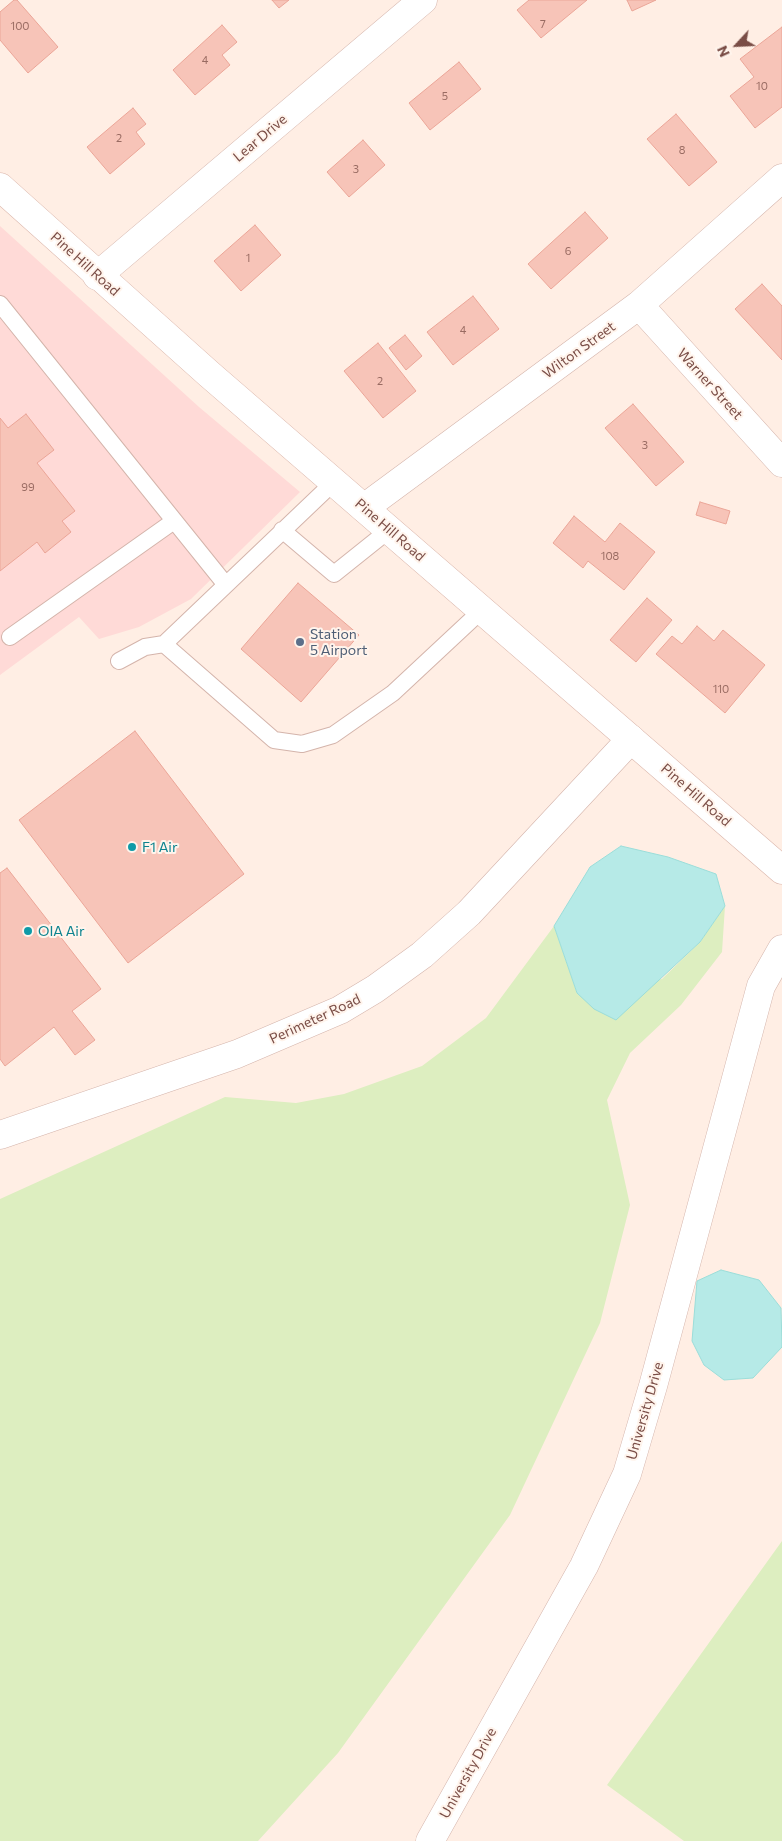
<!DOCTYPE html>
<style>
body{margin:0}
#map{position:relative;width:782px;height:1841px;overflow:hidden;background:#ffeee4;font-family:Commissioner,sans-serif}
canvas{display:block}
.north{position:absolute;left:712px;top:20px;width:50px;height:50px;-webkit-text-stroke:4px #fff4ec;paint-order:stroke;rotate:245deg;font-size:14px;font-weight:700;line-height:20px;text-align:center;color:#7a4d46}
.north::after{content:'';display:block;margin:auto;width:18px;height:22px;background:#7a4d46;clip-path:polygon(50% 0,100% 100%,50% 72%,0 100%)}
</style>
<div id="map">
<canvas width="782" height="1841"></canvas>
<div class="north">N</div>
</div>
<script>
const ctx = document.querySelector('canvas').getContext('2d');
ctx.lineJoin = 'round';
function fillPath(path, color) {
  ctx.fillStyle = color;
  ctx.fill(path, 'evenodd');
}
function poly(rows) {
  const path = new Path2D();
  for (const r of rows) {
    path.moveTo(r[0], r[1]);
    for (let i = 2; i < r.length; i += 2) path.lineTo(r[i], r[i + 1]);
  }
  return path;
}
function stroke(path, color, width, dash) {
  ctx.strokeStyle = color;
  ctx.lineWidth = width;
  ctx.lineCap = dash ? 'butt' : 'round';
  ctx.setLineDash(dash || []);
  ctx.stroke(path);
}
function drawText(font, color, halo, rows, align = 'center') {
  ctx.font = font + ' Commissioner,sans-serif';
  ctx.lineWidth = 4;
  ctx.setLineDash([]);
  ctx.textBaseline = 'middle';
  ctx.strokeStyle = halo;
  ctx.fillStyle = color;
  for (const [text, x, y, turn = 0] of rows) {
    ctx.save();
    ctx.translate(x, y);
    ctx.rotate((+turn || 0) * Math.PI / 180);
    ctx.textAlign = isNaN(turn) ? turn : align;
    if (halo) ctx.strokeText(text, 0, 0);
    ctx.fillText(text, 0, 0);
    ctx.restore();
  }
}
fillPath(poly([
 [0,226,199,407,300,492,191,599,139,627,99,639,79,617,0,675]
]), '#ffdad7');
fillPath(poly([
 [725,906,722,952,681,1005,630,1053,607,1100,630,1205,600,1323,510,1515,338,1753,258,1841,0,1841,0,1199,225,1097,296,1103,344,1094,422,1066,486,1018,554,926,577,993,662,979,700,942],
 [782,1541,782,1841,684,1841,607,1785]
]), '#ddeec0');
const water = poly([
 [621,846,668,857,716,874,725,906,700,942,616,1020,594,1009,577,993,554,926,590,867,621,846],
 [721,1270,759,1280,781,1308,782,1347,753,1378,724,1380,704,1365,692,1341,697,1281,721,1270]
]);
fillPath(water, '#b6eae7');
stroke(water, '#9bddd9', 1);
const building = poly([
 [14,0,17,0,58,47,28,73,0,40,0,12,14,0],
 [272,0,289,0,279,8,272,0],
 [529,0,587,0,541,38,517,10,529,0],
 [627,0,656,0,632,11,627,0],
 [222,25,237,42,222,55,230,65,195,95,173,70,222,25],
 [782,27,782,107,755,128,730,96,754,77,740,59,782,27],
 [459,62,481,89,430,130,409,103,459,62],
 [133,108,146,124,136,132,145,144,110,174,87,147,133,108],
 [676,114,717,162,689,186,647,139,676,114],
 [363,140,385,165,349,197,327,172,363,140],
 [585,212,608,238,551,289,528,264,585,212],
 [255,225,281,255,241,291,214,261,255,225],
 [762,284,782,306,782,360,735,309,762,284],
 [473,296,499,329,453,365,427,332,473,296],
 [405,335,422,356,406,370,389,348,405,335],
 [378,343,416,391,383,418,344,371,378,343],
 [633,404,684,462,656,486,605,428,633,404],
 [26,414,54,450,37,463,75,511,62,521,71,532,45,553,37,542,0,571,0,418,8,428,26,414],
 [700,502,730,511,726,524,696,515,700,502],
 [574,516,605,542,620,523,655,552,624,590,588,561,583,568,553,543,574,516],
 [298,583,359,635,301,702,241,649,298,583],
 [647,598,672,620,636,662,610,640,647,598],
 [697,626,714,641,723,630,765,665,725,713,656,654,672,636,682,644,697,626],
 [135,731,244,874,128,963,19,820,135,731],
 [7,868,101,989,72,1011,95,1040,75,1055,54,1027,5,1066,0,1059,0,873,7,868]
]);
fillPath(building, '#f7c4b8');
stroke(building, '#eba597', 1);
const lane = poly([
 [0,304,226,585],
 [335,481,164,644,274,740,302,744,333,735,393,693,482,610],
 [282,530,334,574,389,530],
 [10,637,174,521],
 [119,661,145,647,164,644]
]);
const street = poly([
 [97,276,423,0],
 [639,305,782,463],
 [364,508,639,305,782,178],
 [0,1135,237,1054,340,1010,375,989,422,955,469,913,631,739],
 [430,1841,584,1566,627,1474,653,1386,761,986,782,949]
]);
const secondary = poly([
 [0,187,209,374,782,870]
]);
stroke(lane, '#d4b4ab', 18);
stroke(street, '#d4b4ab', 29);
stroke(secondary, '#dab5aa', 29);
stroke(lane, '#fff', 16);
stroke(street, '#fff', 28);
stroke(secondary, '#fff', 28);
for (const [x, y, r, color] of [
 [300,642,5,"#5c6f8a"],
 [132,847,5,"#0f9aa8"],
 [28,931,5,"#0f9aa8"]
]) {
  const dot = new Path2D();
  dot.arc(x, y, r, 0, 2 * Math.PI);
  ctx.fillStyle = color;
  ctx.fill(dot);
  stroke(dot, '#fff4ec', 2);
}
drawText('11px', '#996b62', null, [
 ["7",543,24],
 ["100",20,26],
 ["4",205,60],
 ["10",762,86],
 ["5",445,96],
 ["2",119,138],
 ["8",682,150],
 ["3",356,169],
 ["6",568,251],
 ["1",248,258],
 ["4",463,330],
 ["2",380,381],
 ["3",645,445],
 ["99",28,487],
 ["108",610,556],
 ["110",721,689]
]);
drawText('14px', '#7a4d46', '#fff4ec', [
 ["Lear Drive",260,138,-40],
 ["Pine Hill Road",85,264,42],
 ["Wilton Street",579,350,-36],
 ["Warner Street",710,384,48],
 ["Pine Hill Road",390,530,41],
 ["Pine Hill Road",696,795,41],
 ["Perimeter Road",315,1019,-25],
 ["University Drive",645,1411,-74],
 ["University Drive",468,1773,-61]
]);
drawText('14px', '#4e5e75', '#fff4ec', [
 ["Station",310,634],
 ["5 Airport",310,650]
], 'left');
drawText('14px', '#0d838f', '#fff4ec', [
 ["F1 Air",142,847],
 ["OIA Air",38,931]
], 'left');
</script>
